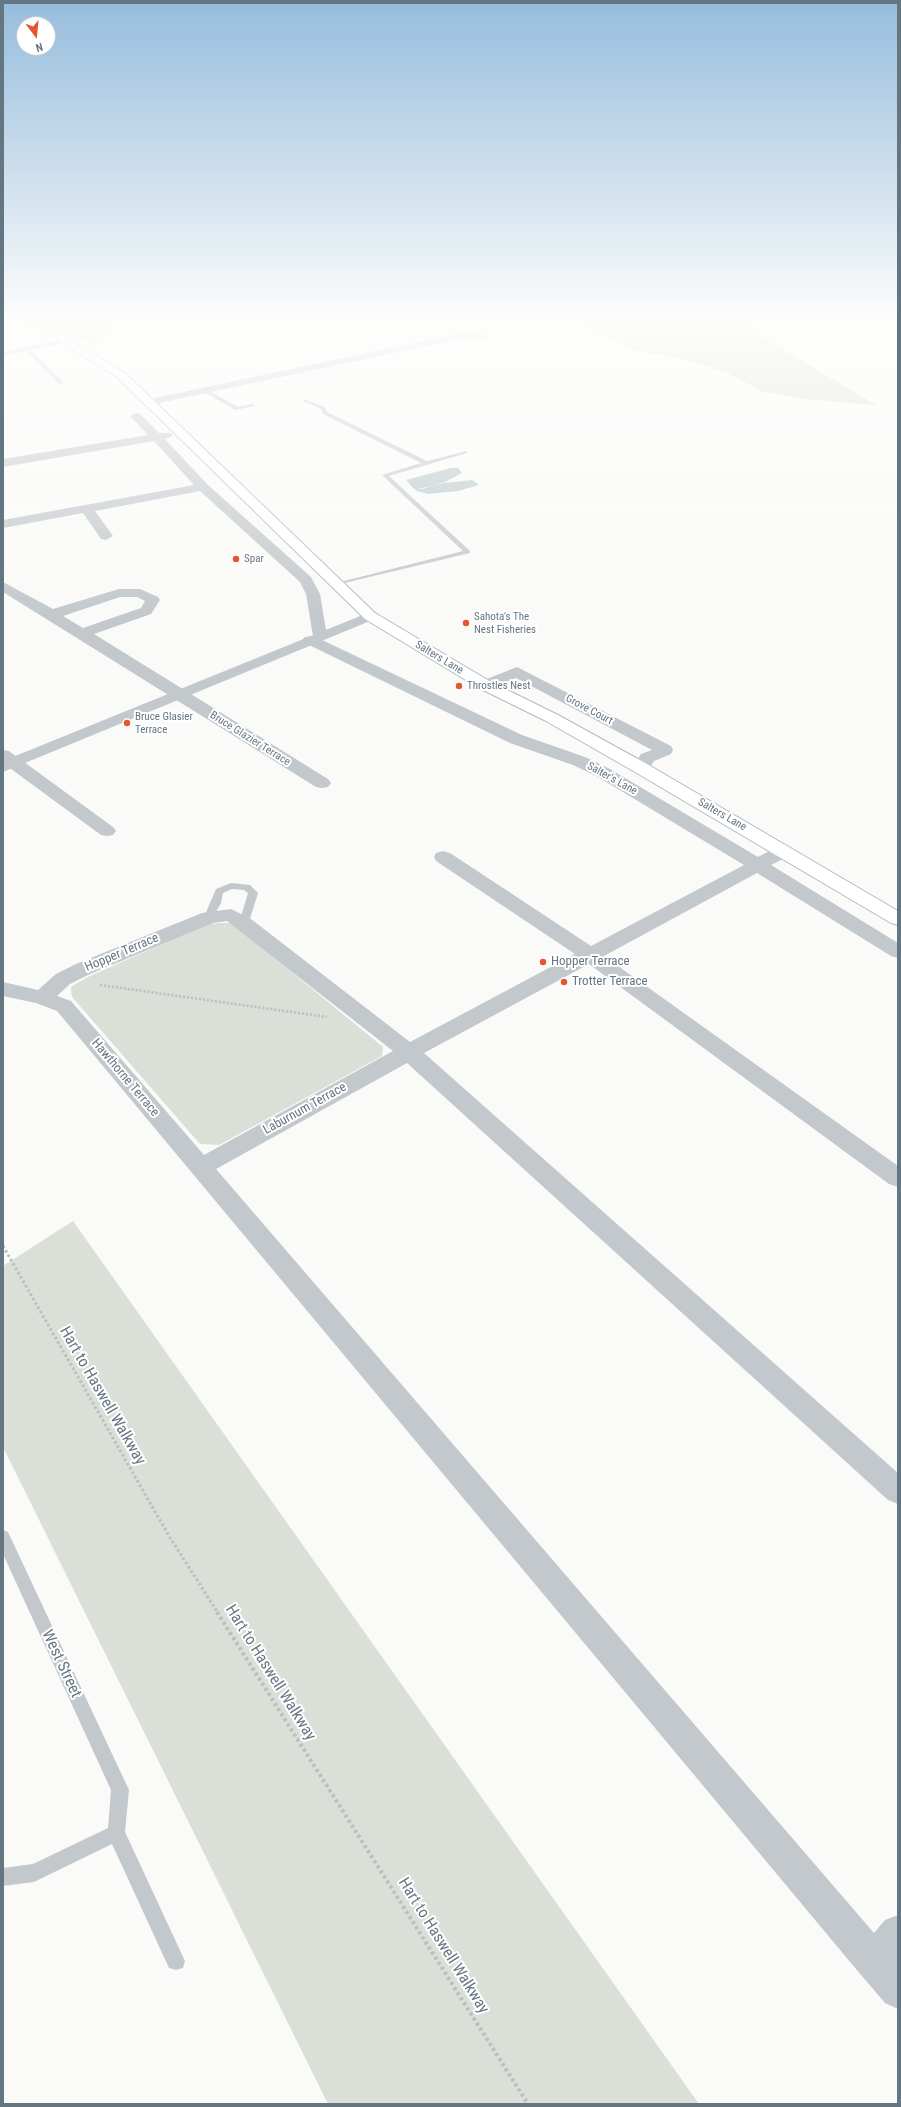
<!DOCTYPE html>
<style>
body{margin:0}
#map{position:relative;width:901px;height:2107px;overflow:hidden;background:#fafaf8;font-family:"Roboto Condensed",sans-serif}
canvas{display:block}
.frame{position:absolute;inset:0;border:4px solid #657683;pointer-events:none}
.north{position:absolute;left:16px;top:16px;width:40px;height:40px;box-sizing:border-box;background:#fff;border:1px solid #c1c8cd;border-radius:50%;rotate:164deg;font-size:11px;font-weight:700;line-height:16px;text-align:center;color:#657683}
.north::after{content:'';display:block;margin:auto;width:14px;height:18px;background:#e4572e;clip-path:polygon(50% 0,100% 100%,50% 72%,0 100%)}
</style>
<div id="map">
<canvas width="901" height="2107"></canvas>
<div class="frame"></div>
<div class="north">N</div>
</div>
<script>
const ctx = document.querySelector('canvas').getContext('2d');
ctx.lineJoin = 'round';
function fillPath(path, color) {
  ctx.fillStyle = color;
  ctx.fill(path, 'evenodd');
}
function poly(rows) {
  const path = new Path2D();
  for (const r of rows) {
    path.moveTo(r[0], r[1]);
    for (let i = 2; i < r.length; i += 2) path.lineTo(r[i], r[i + 1]);
  }
  return path;
}
function stroke(path, color, width, dash) {
  ctx.strokeStyle = color;
  ctx.lineWidth = width;
  ctx.lineCap = dash ? 'butt' : 'round';
  ctx.setLineDash(dash || []);
  ctx.stroke(path);
}
function drawText(font, color, halo, rows, align = 'center') {
  ctx.font = font + ' "Roboto Condensed",sans-serif';
  ctx.lineWidth = 4;
  ctx.setLineDash([]);
  ctx.textBaseline = 'middle';
  ctx.strokeStyle = halo;
  ctx.fillStyle = color;
  for (const [text, x, y, turn = 0] of rows) {
    ctx.save();
    ctx.translate(x, y);
    ctx.rotate((+turn || 0) * Math.PI / 180);
    ctx.textAlign = isNaN(turn) ? turn : align;
    if (halo) ctx.strokeText(text, 0, 0);
    ctx.fillText(text, 0, 0);
    ctx.restore();
  }
}
fillPath(poly([
 [54,322,104,322,106,339,95,345],
 [581,322,737,322,876,405,806,399,761,391,730,374,684,359,633,350],
 [221,923,230,923,244,933,383,1047,382,1056,219,1145,200,1144,72,997,71,989,72,986,90,976,208,924],
 [73,1221,699,2104,328,2104,3,1447,3,1266]
]), '#dadfd7');
fillPath(poly([
 [451,468,458,468,462,473,445,482,422,489,414,489,406,480],
 [472,480,479,485,458,491,428,494,414,490,444,483]
]), '#bbc7cb');
const secondary = poly([
 [29,322,41,322,125,373,375,613,491,682,558,715,647,764,898,911,898,925,891,923,635,772,546,721,479,688,365,619,117,377,29,322]
]);
stroke(secondary, '#b3babf', 2);
stroke(poly([
 [100,985,327,1017]
]), '#bbbfc2', 2.5, [2, 2]);
stroke(poly([
 [3,1246,169,1536,218,1613]
]), '#bbbfc2', 3, [2.5, 2.5]);
stroke(poly([
 [217,1612,528,2104]
]), '#bbbfc2', 4, [3, 3]);
fillPath(poly([
 [65,339,67,342,31,350,63,382,63,384,59,384,26,351,3,356,3,352,65,339],
 [204,390,208,390,238,407,252,404,255,406,235,410,204,392,204,390],
 [303,399,325,407,327,412,427,461,467,451,467,453,389,476,470,551,470,553,336,585,336,583,463,551,382,475,421,463,323,414,321,409,303,401,303,399],
 [231,883,250,885,258,893,248,925,240,925,239,923,248,893,244,890,232,889,223,893,221,903,212,919,206,919,204,917,216,889,231,883],
 [3,1530,8,1532,129,1790,125,1832,185,1961,183,1968,176,1970,169,1968,112,1844,34,1882,3,1886,3,1868,33,1864,108,1828,111,1790,3,1554,3,1530]
]), '#c3c8cc');
fillPath(poly([
 [474,330,488,337,483,340,473,336,150,405,144,402,150,399,474,330],
 [136,413,140,414,159,433,171,433,173,435,171,437,165,439,207,484,311,577,320,594,327,636,322,640,522,735,585,757,610,769,758,857,777,847,784,845,791,847,793,851,791,855,771,865,898,943,898,958,891,956,757,873,604,956,898,1166,898,1187,889,1184,589,964,424,1053,898,1473,898,1504,888,1500,407,1063,216,1169,874,1933,885,1920,898,1915,898,2009,885,2003,861,1975,57,1011,36,1003,3,996,3,982,38,990,56,974,76,964,202,913,231,909,251,919,410,1042,575,954,436,861,434,857,436,853,443,851,450,853,591,946,744,865,598,777,573,765,510,743,305,643,302,640,305,637,313,636,306,594,300,582,200,491,95,511,113,536,106,540,101,539,83,513,3,528,3,520,194,485,154,441,3,467,3,459,148,435,130,416,136,413],
 [227,921,393,1051,204,1155,71,1001,57,996,70,984,90,974,213,923,227,921],
 [3,582,53,609,119,589,140,589,158,597,160,600,151,614,94,634,328,779,331,783,328,787,322,788,316,787,3,592,3,582],
 [120,597,137,597,145,601,141,608,83,628,63,616,120,597],
 [517,667,671,746,673,750,671,754,654,761,647,772,641,773,635,772,632,768,641,754,652,750,516,678,485,690,479,688,477,685,479,682,517,667],
 [3,750,9,751,113,827,116,831,113,835,107,836,101,835,3,763,3,750]
]), '#c3c8cc');
fillPath(poly([
 [370,612,375,613,377,616,375,619,3,772,3,761,370,612]
]), '#c3c8cc');
fillPath(secondary, '#fff');
const sky = ctx.createLinearGradient(0, 0, 0, 617);
sky.addColorStop(0, '#96bcdc');
sky.addColorStop(0.52, '#fdfdfc');
sky.addColorStop(1, '#fdfdfc00');
ctx.fillStyle = sky;
ctx.fillRect(0, 0, 901, 617);
for (const [x, y, r, color] of [
 [236,559,4,"#e4572e"],
 [466,623,4,"#e4572e"],
 [459,686,4,"#e4572e"],
 [127,723,4,"#e4572e"],
 [543,962,4,"#e4572e"],
 [564,982,4,"#e4572e"]
]) {
  const dot = new Path2D();
  dot.arc(x, y, r, 0, 2 * Math.PI);
  ctx.fillStyle = color;
  ctx.fill(dot);
  stroke(dot, '#fff', 1.5);
}
drawText('11px', '#657683', '#fff', [
 ["Spar",244,559],
 ["Sahota's The",474,617],
 ["Nest Fisheries",474,630],
 ["Throstles Nest",467,686],
 ["Bruce Glasier",135,717],
 ["Terrace",135,730]
], 'left');
drawText('11px', '#657683', '#fff', [
 ["Salters Lane",439,658,31],
 ["Grove Court",589,710,28],
 ["Bruce Glazier Terrace",250,739,32],
 ["Salter's Lane",612,779,29],
 ["Salters Lane",722,815,30]
]);
drawText('13px', '#657683', '#fff', [
 ["Hopper Terrace",122,953,-23],
 ["Hawthorne Terrace",125,1078,50],
 ["Laburnum Terrace",305,1109,-29]
]);
drawText('13px', '#657683', '#fff', [
 ["Hopper Terrace",551,962],
 ["Trotter Terrace",572,982]
], 'left');
drawText('16px', '#657683', '#fff', [
 ["Hart to Haswell Walkway",102,1396,60],
 ["West Street",61,1664,65],
 ["Hart to Haswell Walkway",270,1673,58],
 ["Hart to Haswell Walkway",443,1946,58]
]);
</script>
